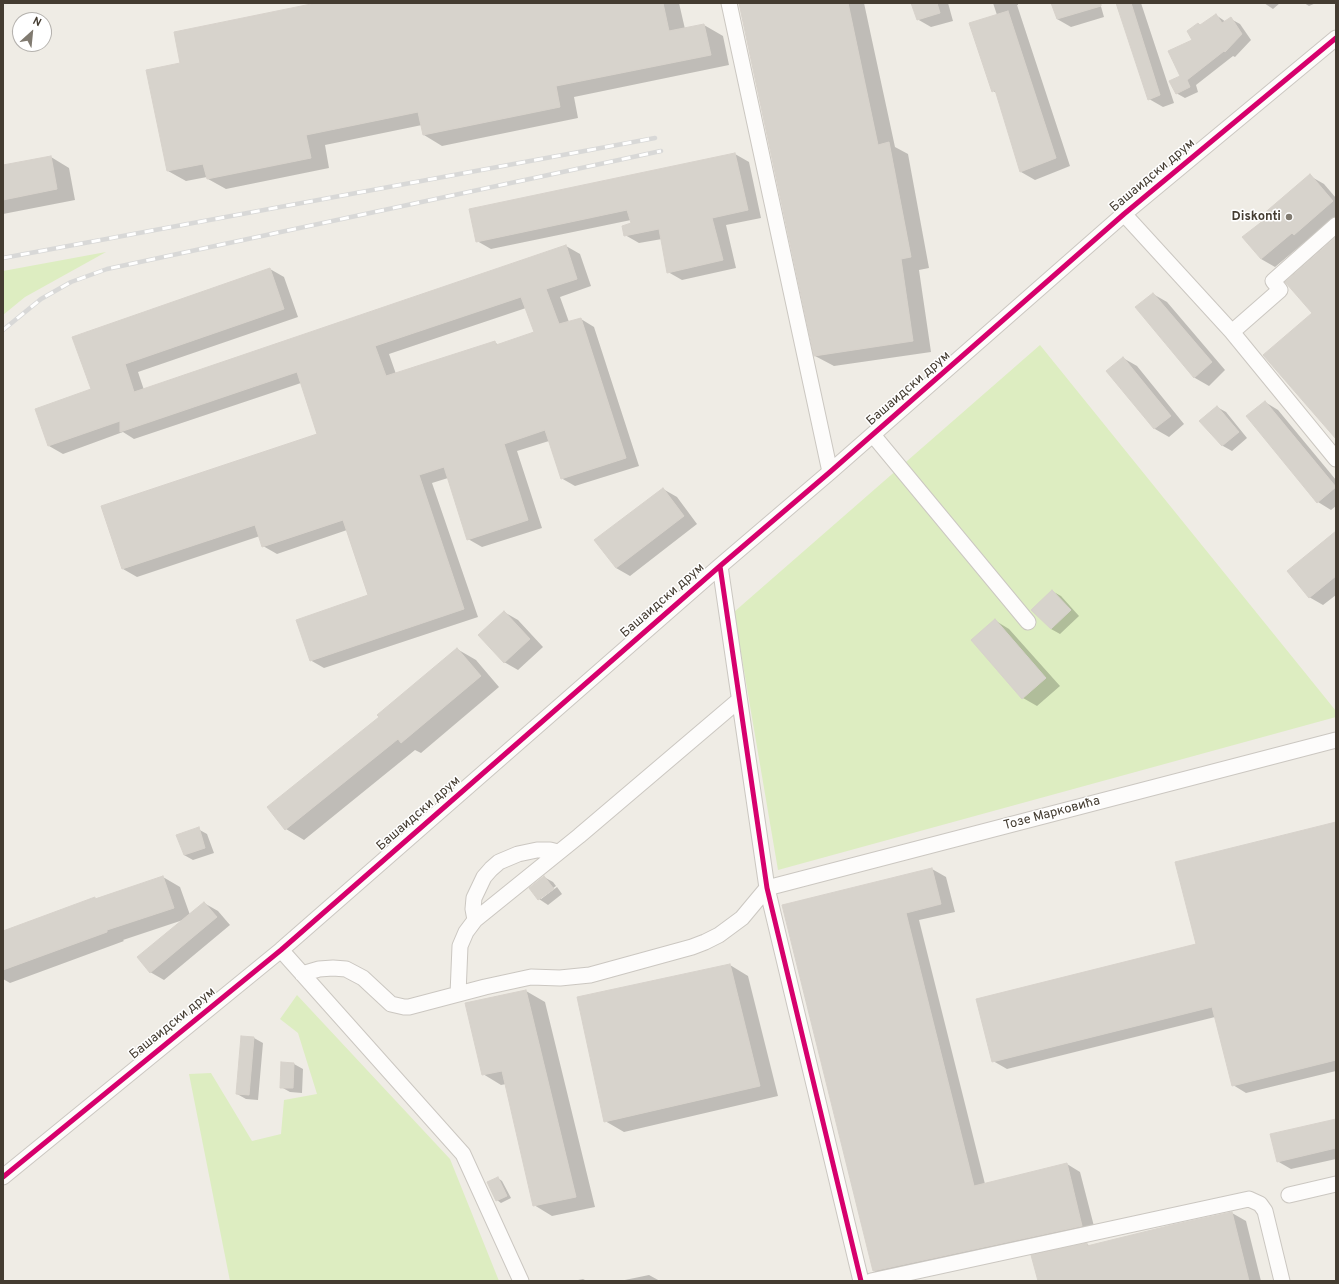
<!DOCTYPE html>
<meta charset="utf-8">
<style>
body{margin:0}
#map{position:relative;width:1339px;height:1284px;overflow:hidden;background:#efece5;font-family:Overpass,sans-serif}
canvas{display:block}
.frame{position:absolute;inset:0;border:4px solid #443c31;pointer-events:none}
.north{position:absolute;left:12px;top:12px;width:40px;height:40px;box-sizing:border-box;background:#fff;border:1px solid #b4b1ad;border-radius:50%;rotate:27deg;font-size:11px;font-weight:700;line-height:16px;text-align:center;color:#443c31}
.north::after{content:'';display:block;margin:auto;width:14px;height:18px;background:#807a70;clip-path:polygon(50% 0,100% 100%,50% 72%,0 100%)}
</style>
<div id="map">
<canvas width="1339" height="1284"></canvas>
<div class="frame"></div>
<div class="north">N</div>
</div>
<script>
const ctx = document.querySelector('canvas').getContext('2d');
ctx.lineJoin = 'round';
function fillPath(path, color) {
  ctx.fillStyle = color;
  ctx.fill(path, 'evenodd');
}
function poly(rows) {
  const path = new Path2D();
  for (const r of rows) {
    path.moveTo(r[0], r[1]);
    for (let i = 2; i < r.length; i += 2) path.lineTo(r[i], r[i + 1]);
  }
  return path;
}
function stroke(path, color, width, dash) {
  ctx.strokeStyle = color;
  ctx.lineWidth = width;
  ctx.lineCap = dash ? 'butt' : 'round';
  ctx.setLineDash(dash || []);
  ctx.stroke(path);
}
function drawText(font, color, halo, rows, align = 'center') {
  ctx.font = font + ' Overpass,sans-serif';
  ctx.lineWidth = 3;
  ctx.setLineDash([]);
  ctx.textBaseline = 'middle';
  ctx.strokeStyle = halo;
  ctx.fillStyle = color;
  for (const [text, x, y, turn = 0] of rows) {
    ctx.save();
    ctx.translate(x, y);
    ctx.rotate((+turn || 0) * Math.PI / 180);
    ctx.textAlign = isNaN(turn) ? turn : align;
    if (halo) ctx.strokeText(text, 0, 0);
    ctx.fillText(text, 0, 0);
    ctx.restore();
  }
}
fillPath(poly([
 [106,252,25,297,3,315,3,271],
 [1040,345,1336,711,1336,717,778,870,734,612],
 [297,995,450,1159,499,1281,230,1281,189,1074,211,1073,252,1141,281,1134,284,1100,317,1094,298,1033,280,1019]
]), '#ddedc1');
fillPath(poly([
 [321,3,679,3,685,29,704,25,723,36,729,65,574,97,578,118,442,146,424,135,422,125,325,145,329,168,226,189,208,179,207,177,186,181,168,171,182,64],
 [740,3,864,3,895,147,908,154,929,268,919,270,931,352,834,366,815,356],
 [912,3,948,3,953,21,931,27,917,19],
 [993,3,1018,3,1018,5,1017,5,1070,166,1035,180,1021,172,997,93,993,91,997,15],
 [1052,3,1100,3,1104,17,1071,27,1057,19],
 [1117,3,1141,3,1174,103,1163,107,1149,99],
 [1264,3,1280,3,1273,9],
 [1304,3,1316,3,1309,6],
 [1216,15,1226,22,1231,19,1240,24,1251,40,1235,57,1233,56,1196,85,1198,92,1185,98,1176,93,1199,24,1201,25],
 [735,154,749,162,761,218,726,225,736,268,682,280,668,272,662,239,639,243,625,235,632,223,631,220,491,249,477,241],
 [51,157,69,168,75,200,3,214,3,166],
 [1310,176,1324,184,1336,198,1336,218,1308,242,1306,241,1275,267,1261,259,1265,220],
 [566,246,580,254,591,286,560,297,569,322,581,319,594,327,639,466,575,486,561,478,549,441,517,451,542,528,482,547,468,539,448,478,432,483,478,617,324,668,310,660,369,596,347,530,277,554,263,546,260,536,137,577,123,569,102,507,319,435,301,383,134,439,123,432,63,454,49,446,92,390,74,337,270,269,284,277,298,317,138,372,144,390],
 [526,308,535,333,499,345,494,342,396,374,389,354],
 [1153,294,1167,302,1225,370,1209,386,1195,378,1137,307],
 [1123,358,1137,366,1184,424,1169,437,1155,429,1107,371],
 [1265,402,1278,410,1336,480,1336,506,1331,510,1318,502],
 [1217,407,1226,412,1247,438,1232,451,1223,446,1200,421],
 [663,489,677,497,697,524,630,576,616,568],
 [1336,533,1336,595,1323,605,1309,597],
 [1052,591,1061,596,1079,616,1060,634,1051,629],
 [504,612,518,620,543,647,518,670,504,662],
 [996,621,1009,629,1060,686,1037,706,1023,698,973,641],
 [457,649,476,660,499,687,421,753,415,750,304,840,286,829,380,717],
 [1336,823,1336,1071,1246,1093,1233,1085,1215,1017,1007,1069,993,1061,1198,945],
 [198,829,207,834,214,853,193,860,184,855],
 [932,869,946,877,955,912,919,920,985,1184,1067,1164,1080,1172,1096,1234,888,1279,874,1271,784,905],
 [163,877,180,887,190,915,204,903,218,911,230,925,164,980,150,972,183,920,123,940,124,941,10,983,3,979,3,932,94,898,96,899],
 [544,877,553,882,556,886,541,897,541,899,557,887,562,894,548,905,539,899],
 [730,965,748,976,778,1096,624,1132,605,1121],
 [526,991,545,1002,595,1207,552,1216,534,1205,506,1084,501,1085,483,1074],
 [254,1038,263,1043,258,1100,246,1099,237,1094],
 [294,1064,303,1069,302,1093,290,1092,281,1087],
 [1336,1120,1336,1159,1291,1169,1277,1161],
 [498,1178,502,1181,511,1198,501,1203,497,1200],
 [1232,1213,1246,1221,1261,1281,1039,1281,1087,1244,1090,1246],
 [649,1275,660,1281,620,1281],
 [583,1279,587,1281,573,1281]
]), '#0003');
const building = poly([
 [316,3,663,3,669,31,704,24,711,55,556,86,560,107,423,135,418,112,306,135,311,158,207,179,203,164,167,171,146,70,180,63,174,32,316,3],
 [739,3,848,3,878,145,889,142,911,257,901,259,913,341,814,356,739,3],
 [911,3,937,3,940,13,917,20,911,3],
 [1051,3,1101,3,1101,6,1057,19,1051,3],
 [1116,3,1131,3,1160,95,1148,100,1116,3],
 [1008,11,1056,158,1020,172,995,90,992,92,969,23,1008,11],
 [1216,14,1222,23,1231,17,1242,34,1225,52,1224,51,1187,80,1190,87,1176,94,1169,81,1180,76,1168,51,1192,40,1187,31,1198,23,1200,25,1216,14],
 [735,153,748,210,712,218,723,260,667,273,659,229,624,236,622,226,631,223,627,210,476,242,469,209,735,153],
 [51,156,57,189,3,200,3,165,51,156],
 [1310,174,1333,201,1294,235,1292,233,1261,259,1242,237,1264,220,1261,216,1310,174],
 [1336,237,1336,439,1263,355,1312,313,1285,282,1336,237],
 [566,245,577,279,546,289,559,324,581,318,626,458,561,479,545,430,504,444,528,520,467,540,444,467,419,475,464,609,310,661,296,620,368,595,343,520,262,547,255,525,122,569,101,506,317,434,297,372,120,432,120,421,48,446,35,409,91,389,72,337,270,268,284,309,125,364,134,392,566,245],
 [521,297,534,332,496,345,495,341,386,376,375,346,521,297],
 [1153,293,1212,362,1194,378,1135,307,1153,293],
 [1123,357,1171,416,1154,429,1106,371,1123,357],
 [1265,401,1336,487,1317,503,1246,416,1265,401],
 [1217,406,1239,432,1222,446,1199,421,1217,406],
 [663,488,684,516,616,568,594,540,663,488],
 [1336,531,1336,576,1309,598,1287,571,1336,531],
 [1052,590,1071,610,1051,629,1031,610,1052,590],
 [504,611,530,639,504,663,478,635,504,611],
 [995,619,1046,678,1022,699,971,640,995,619],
 [457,648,481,676,401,743,398,739,285,830,267,807,379,717,377,715,457,648],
 [1336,822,1336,1060,1232,1086,1212,1007,992,1062,976,999,1196,944,1175,862,1336,822],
 [199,827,205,848,184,855,176,835,199,827],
 [932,868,941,904,906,913,974,1186,1067,1163,1082,1226,873,1271,782,905,932,868],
 [163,876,174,908,107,930,107,932,3,970,3,931,95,897,95,899,163,876],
 [544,876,554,889,538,900,529,888,544,876],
 [204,902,217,917,150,973,137,957,204,902],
 [730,964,760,1086,604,1122,577,997,730,964],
 [526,990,576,1197,533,1206,502,1071,482,1075,465,1003,526,990],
 [241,1036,254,1037,249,1095,236,1094,241,1036],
 [281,1062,294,1063,293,1088,280,1088,281,1062],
 [1336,1119,1336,1148,1277,1162,1270,1134,1336,1119],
 [498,1177,507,1196,496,1201,487,1182,498,1177],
 [1232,1212,1249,1281,1038,1281,1031,1255,1087,1243,1087,1246,1172,1225,1232,1212]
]);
fillPath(building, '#d7d3cc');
stroke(building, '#d7d2cb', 1);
const minor = poly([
 [729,3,830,472],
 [1124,214,1232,332,1336,459],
 [1232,332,1280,290,1273,281,1336,225],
 [873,435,1028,622],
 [720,566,767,888,861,1281],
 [475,920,473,909,474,898,484,877,491,869,499,862,518,854,537,850,550,850,558,852],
 [281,950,463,1154,521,1281],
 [302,974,319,969,333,968,346,969,363,978,391,1004,404,1007,409,1007,485,987,531,977,560,978,590,975,692,947,705,942,719,935,742,918,767,888,1336,740],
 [458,994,460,946,466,932,475,920,579,836,739,700],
 [3,1177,281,950,720,566,830,472,1124,214,1336,38],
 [1289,1195,1336,1184],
 [871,1281,1249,1199,1260,1204,1265,1211,1282,1281]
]);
stroke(minor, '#cbc7c1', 17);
stroke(minor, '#fdfcfb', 15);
const rail = poly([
 [3,258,655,138],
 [3,330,41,299,71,282,107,269,661,151]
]);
stroke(rail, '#d8d8d7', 4.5);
stroke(rail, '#fff', 3, [9]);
stroke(poly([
 [720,566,767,888,861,1281],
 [3,1177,281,950,720,566,830,472,1124,214,1336,38]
]), '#d6006c', 5);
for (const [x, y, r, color] of [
 [1289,217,4,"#807a70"]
]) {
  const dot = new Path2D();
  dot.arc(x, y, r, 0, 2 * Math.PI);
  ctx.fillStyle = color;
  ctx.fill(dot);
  stroke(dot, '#fff', 1.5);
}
drawText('13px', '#443c31', '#fff', [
 ["Башаидски друм",1153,176,-40],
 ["Башаидски друм",909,389,-41],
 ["Башаидски друм",663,601,-41],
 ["Башаидски друм",419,814,-41],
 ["Тозе Марковића",1052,814,-15],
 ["Башаидски друм",173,1024,-39]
]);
drawText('bold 13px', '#443c31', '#fff', [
 ["Diskonti",1281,217]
], 'right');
</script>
